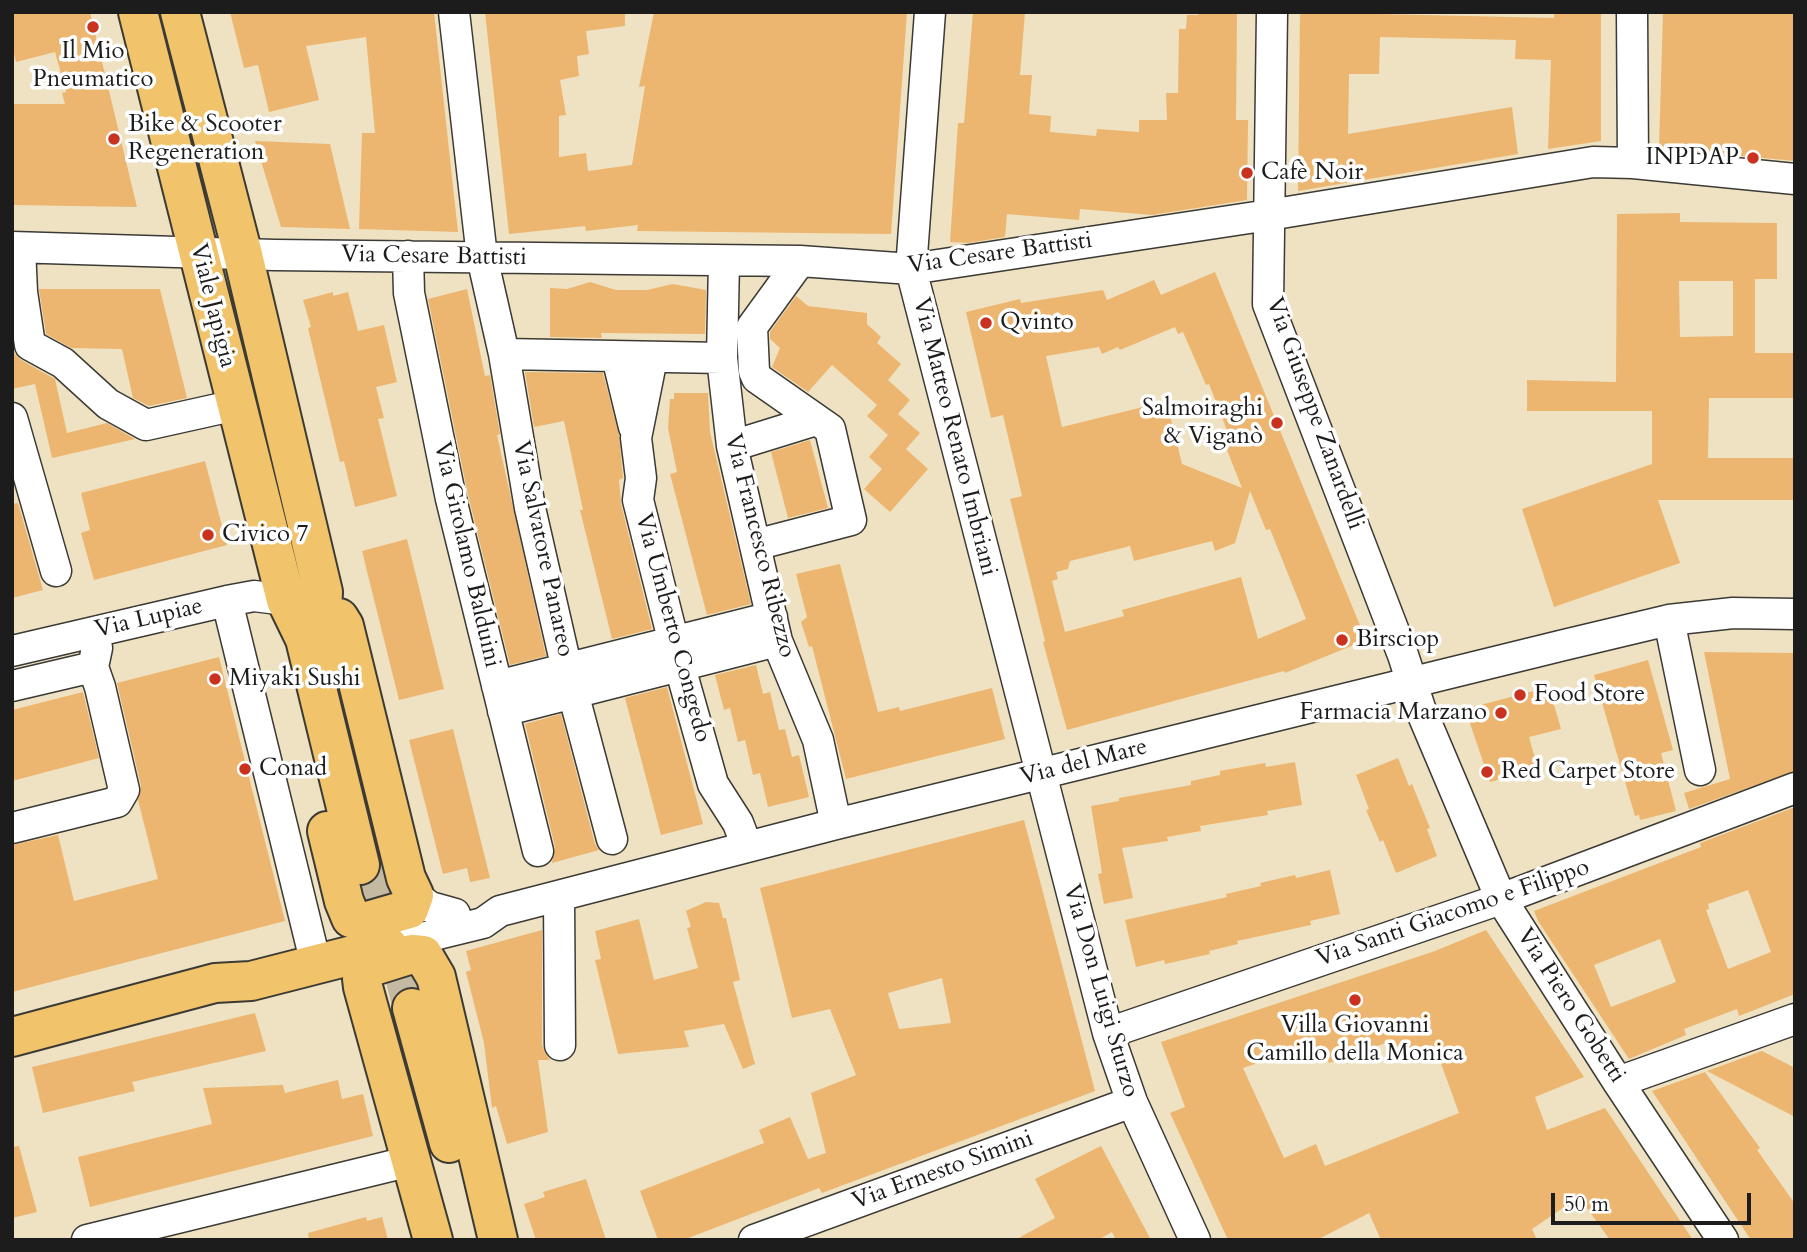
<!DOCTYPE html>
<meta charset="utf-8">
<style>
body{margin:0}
#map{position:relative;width:1807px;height:1252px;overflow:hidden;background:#eee2c2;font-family:Cardo,serif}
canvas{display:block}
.frame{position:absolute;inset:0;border:14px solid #1c1c1c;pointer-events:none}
.scale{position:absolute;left:1551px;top:1193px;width:200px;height:32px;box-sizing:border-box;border:4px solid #1c1c1c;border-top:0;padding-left:9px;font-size:21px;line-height:24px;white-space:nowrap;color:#1c1c1c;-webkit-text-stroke:5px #fff;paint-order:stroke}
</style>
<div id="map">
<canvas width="1807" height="1252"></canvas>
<div class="frame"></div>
<div class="scale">50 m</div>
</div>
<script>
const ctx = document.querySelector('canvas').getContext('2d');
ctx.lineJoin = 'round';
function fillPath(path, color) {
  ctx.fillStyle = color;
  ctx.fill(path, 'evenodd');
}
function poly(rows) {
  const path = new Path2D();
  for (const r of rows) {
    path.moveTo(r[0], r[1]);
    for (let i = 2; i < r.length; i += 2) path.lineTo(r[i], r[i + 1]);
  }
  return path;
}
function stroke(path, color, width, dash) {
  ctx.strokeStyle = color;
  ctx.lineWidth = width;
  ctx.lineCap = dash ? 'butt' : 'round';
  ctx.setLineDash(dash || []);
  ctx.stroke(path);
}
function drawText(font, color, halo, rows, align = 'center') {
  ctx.font = font + ' Cardo,serif';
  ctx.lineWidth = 7;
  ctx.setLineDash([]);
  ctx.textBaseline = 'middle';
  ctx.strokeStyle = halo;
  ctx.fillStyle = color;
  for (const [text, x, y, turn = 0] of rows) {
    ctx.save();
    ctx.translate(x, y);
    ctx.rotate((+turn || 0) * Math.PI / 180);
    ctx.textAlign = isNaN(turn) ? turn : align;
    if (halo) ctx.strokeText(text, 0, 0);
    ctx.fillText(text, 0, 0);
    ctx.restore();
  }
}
fillPath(poly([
 [12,12,90,12,137,207,12,205,12,104,65,104,62,93,66,92,55,52,16,62,12,45],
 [230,12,434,12,458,232,359,229,362,133,375,133,366,37,306,46,319,100,269,112,258,65,244,68],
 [485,12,625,12,625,26,586,31,589,54,577,56,579,76,560,80,566,115,559,116,559,157,586,153,588,171,632,165,645,86,639,87,654,12,907,12,891,234,637,231,638,225,586,231,585,226,509,234],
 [973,12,1025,12,1020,75,1032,75,1029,114,1051,116,1050,132,1096,136,1097,129,1139,132,1139,120,1167,120,1166,93,1178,93,1179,29,1186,29,1187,15,1198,15,1198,12,1237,12,1236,120,1248,120,1247,200,1152,215,1080,209,1079,220,1007,214,1005,237,968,243,950,242,958,123,964,123],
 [1300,12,1380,12,1380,14,1554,18,1554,12,1601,12,1601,141,1548,149,1551,60,1515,59,1516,40,1380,37,1379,74,1349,74,1348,134,1512,107,1518,154,1298,191],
 [1663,12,1795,12,1795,161,1659,148],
 [255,141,330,144,350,229,281,227],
 [1680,213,1680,222,1777,223,1777,279,1755,279,1755,353,1795,353,1795,398,1709,398,1708,458,1795,458,1795,500,1658,500,1680,563,1554,607,1522,509,1652,464,1652,411,1527,411,1527,380,1616,382,1617,214],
 [1679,281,1733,281,1733,336,1680,337],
 [1215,272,1366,640,1285,673,1284,671,1067,730,1043,642,1045,641,1010,499,1022,496,1003,415,991,418,966,312,1020,299,1021,303,1103,290,1107,300,1154,280,1161,295],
 [1175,327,1178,334,1183,332,1206,385,1209,384,1230,438,1223,440,1242,488,1182,464,1169,411,1149,416,1147,406,1062,427,1046,356,1099,347,1102,354,1118,347,1120,350],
 [1250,491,1266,530,1270,529,1306,619,1258,639,1241,577,1122,610,1124,616,1065,632,1052,581,1058,579,1056,572,1068,569,1070,561,1130,546,1134,561,1212,541,1215,551,1235,543],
 [590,282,616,290,647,290,673,284,706,290,705,334,601,333,602,338,550,337,550,288,567,289],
 [39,289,160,289,187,398,149,406,133,398,122,349,71,348,46,334],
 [467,289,485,376,490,375,500,434,497,435,546,656,510,665,468,495,428,299],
 [333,292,333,296,348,292,358,331,384,325,397,382,376,387,384,418,378,419,397,496,355,507,344,461,340,462,308,328,311,327,303,300],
 [796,296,808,306,867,313,867,324,881,337,877,343,901,364,888,380,910,400,898,414,920,433,906,449,928,469,890,512,864,489,882,469,869,457,888,435,867,416,877,405,832,365,808,392,772,367,780,348,770,339,770,332],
 [12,345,15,354,21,360,55,379,67,433,107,423,135,439,52,458,35,384,12,389],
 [525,372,603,373,619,435,623,478,619,480,621,504,652,629,612,639,580,510,583,510,564,421,534,427],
 [674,393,708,393,710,432,751,604,707,615,670,474,677,472,668,428,670,399,674,399],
 [810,440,828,508,788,518,771,452],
 [205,461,227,545,94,580,81,533,90,530,81,493],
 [18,503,43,590,12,598,12,504],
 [407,539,444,689,399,700,362,551],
 [840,564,878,712,899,707,900,711,992,688,1005,739,846,779,812,646,809,647,801,622,807,617,796,574],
 [1704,652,1795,653,1795,771,1689,809,1684,793,1730,779],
 [219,657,285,921,12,992,12,845,58,835,74,901,158,879,138,800,141,786,117,683],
 [1648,660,1673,750,1661,753,1676,811,1640,820,1639,815,1635,816,1594,675],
 [756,665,763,694,770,692,779,730,785,729,792,757,799,755,809,797,768,807,760,773,753,775,745,740,738,742,730,708,724,710,715,675],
 [667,687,703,824,661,835,625,698],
 [1549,687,1561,729,1529,737,1538,769,1490,782,1465,709],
 [83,692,99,758,12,781,12,710],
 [561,714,595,844,599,850,552,863,555,847,525,724],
 [453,729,490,878,470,882,467,868,443,874,409,740],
 [1398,758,1409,786,1412,784,1430,828,1427,829,1437,856,1396,873,1383,840,1380,842,1366,810,1369,809,1356,775],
 [1295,762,1302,805,1267,811,1268,815,1200,826,1201,831,1167,837,1168,841,1122,848,1133,898,1104,904,1098,874,1102,873,1091,806,1119,801,1119,798,1191,785,1191,781,1220,775,1220,771,1265,763,1266,767],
 [1795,807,1795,994,1739,1016,1737,1009,1684,1029,1686,1035,1629,1059,1538,921,1534,911,1701,847,1700,843],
 [1748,890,1771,952,1728,969,1706,910,1709,909,1708,904],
 [1660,939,1676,982,1611,1007,1594,965],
 [1024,820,1095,1091,822,1193,819,1188,683,1240,658,1240,640,1191,764,1143,759,1130,790,1117,808,1159,826,1153,811,1093,856,1075,830,1009,792,1018,760,888],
 [942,978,951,1023,899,1029,888,993],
 [1330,870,1340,914,1310,921,1311,925,1237,941,1238,944,1209,951,1210,954,1165,964,1164,960,1136,967,1125,920,1227,897,1226,894,1261,886,1260,883,1295,875,1296,878],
 [706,902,719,903,723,918,726,918,740,980,733,982,755,1064,743,1069,724,1024,684,1031,689,1047,618,1054,595,960,601,959,595,931,639,919,654,980,698,968,687,928,691,927,686,911],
 [542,930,542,1045,545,1053,550,1060,538,1060,548,1132,507,1144,496,1106,492,1108,484,1043,466,972,471,970,466,951],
 [1486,930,1584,1077,1535,1097,1547,1130,1605,1108,1693,1240,1610,1240,1579,1197,1532,1229,1537,1240,1381,1240,1369,1213,1317,1240,1228,1240,1170,1113,1185,1107,1161,1042,1435,951],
 [1394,1040,1401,1060,1435,1047,1459,1113,1325,1166,1316,1144,1284,1158,1243,1068,1293,1051,1296,1062,1325,1052,1329,1063],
 [255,1013,266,1051,132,1082,135,1091,43,1113,32,1067],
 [1762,1051,1795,1068,1795,1117,1707,1071],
 [1705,1072,1760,1148,1757,1150,1795,1204,1795,1240,1751,1240,1652,1091],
 [338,1080,342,1099,363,1094,373,1136,90,1207,78,1157,212,1124,203,1088,283,1085,285,1093],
 [19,1146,37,1212,12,1218,12,1147],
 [1101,1146,1151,1240,1116,1240,1112,1232,1098,1240,1015,1240,1055,1218,1035,1179],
 [586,1179,606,1240,536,1240,524,1204,545,1197,543,1192],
 [366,1217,367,1221,382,1217,388,1240,309,1240,308,1233]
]), '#ecb670');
stroke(poly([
 [375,860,412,1008]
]), '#c4baa1', 38, [38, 19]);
const minor = poly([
 [454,12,482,257,504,354,530,508,567,670,612,839],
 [930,12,911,269,1108,1033,1132,1102,1195,1240],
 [1272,12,1268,304,1403,655,1420,708,1501,899,1618,1082,1723,1240],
 [1632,12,1633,163],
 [12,247,275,255,800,261,911,269,1269,215,1593,162,1633,163,1795,179],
 [20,248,22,292,30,345,63,363,108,404,146,425,236,405],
 [408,256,409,293,451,499,538,851],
 [724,261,722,358,732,446,777,641,818,740,836,824],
 [504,354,722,358],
 [617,357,634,427],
 [652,358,636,438,641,478,638,500,680,667,713,784,738,823,747,847],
 [12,418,56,571],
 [732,446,816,420],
 [755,545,851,520,830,429,757,378,754,371,752,327,800,261],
 [227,601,312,948],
 [1669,620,1700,770],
 [12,651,227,601,254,596,286,600],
 [12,686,93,667,97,648],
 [497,686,772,617],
 [503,711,777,641],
 [12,828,117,802,124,790,100,687,93,667],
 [414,895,430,907,455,914],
 [559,896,560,1045],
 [389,946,483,923,500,911,836,824,1564,645,1669,620,1733,613,1795,614],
 [1108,1033,1501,899,1795,788],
 [1618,1082,1795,1019],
 [87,1240,411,1161],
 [754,1240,1132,1102]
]);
const major = poly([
 [138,12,286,600,305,639,360,865],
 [180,12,243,255,323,592,321,635,328,663],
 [327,831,344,901,351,918,364,922,409,909,414,895,406,878,344,626,339,618],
 [412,1008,449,1143],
 [12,1037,215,983,251,981,388,946],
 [433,1240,363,987,362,979,367,968,412,954,423,955,436,977,498,1240]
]);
stroke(minor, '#3c3a35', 33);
stroke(major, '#3c3a35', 42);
stroke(minor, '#fff', 30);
stroke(major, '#f1c36a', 38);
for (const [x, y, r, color] of [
 [93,27,7,"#c8321e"],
 [114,139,7,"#c8321e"],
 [1753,158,7,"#c8321e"],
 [1247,173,7,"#c8321e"],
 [986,323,7,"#c8321e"],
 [1277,423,7,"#c8321e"],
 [208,535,7,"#c8321e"],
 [1342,640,7,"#c8321e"],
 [215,679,7,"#c8321e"],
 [1520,695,7,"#c8321e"],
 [1501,713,7,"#c8321e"],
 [245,769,7,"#c8321e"],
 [1487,772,7,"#c8321e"],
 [1355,1000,7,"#c8321e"]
]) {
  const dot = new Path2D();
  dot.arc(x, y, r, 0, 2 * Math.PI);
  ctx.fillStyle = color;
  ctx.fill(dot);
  stroke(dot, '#fff', 2.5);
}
drawText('24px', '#1c1c1c', '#fff', [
 ["Il Mio",93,52,"center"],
 ["Pneumatico",93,80,"center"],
 ["Bike & Scooter",128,125],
 ["Regeneration",128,153],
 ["INPDAP",1739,158,"right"],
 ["Cafè Noir",1261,173],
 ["Qvinto",1000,323],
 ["Salmoiraghi",1263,409,"right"],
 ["& Viganò",1263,437,"right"],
 ["Civico 7",222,535],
 ["Birsciop",1356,640],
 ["Miyaki Sushi",229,679],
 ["Food Store",1534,695],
 ["Farmacia Marzano",1487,713,"right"],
 ["Conad",259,769],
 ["Red Carpet Store",1501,772],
 ["Villa Giovanni",1355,1026,"center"],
 ["Camillo della Monica",1355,1054,"center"]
], 'left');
drawText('24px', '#1c1c1c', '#fff', [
 ["Via Cesare Battisti",1000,254,-8],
 ["Via Cesare Battisti",434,257,1],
 ["Viale Japigia",212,306,76],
 ["Via Giuseppe Zanardelli",1314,414,70],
 ["Via Matteo Renato Imbriani",954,437,76],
 ["Via Francesco Ribezzo",759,546,76],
 ["Via Salvatore Panareo",542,549,78],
 ["Via Girolamo Balduini",466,555,77],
 ["Via Lupiae",149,619,-13],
 ["Via Umberto Congedo",672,628,75],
 ["Via del Mare",1084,763,-14],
 ["Via Santi Giacomo e Filippo",1453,914,-19],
 ["Via Don Luigi Sturzo",1100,991,74],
 ["Via Piero Gobetti",1570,1006,57],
 ["Via Ernesto Simini",943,1171,-20]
]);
</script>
